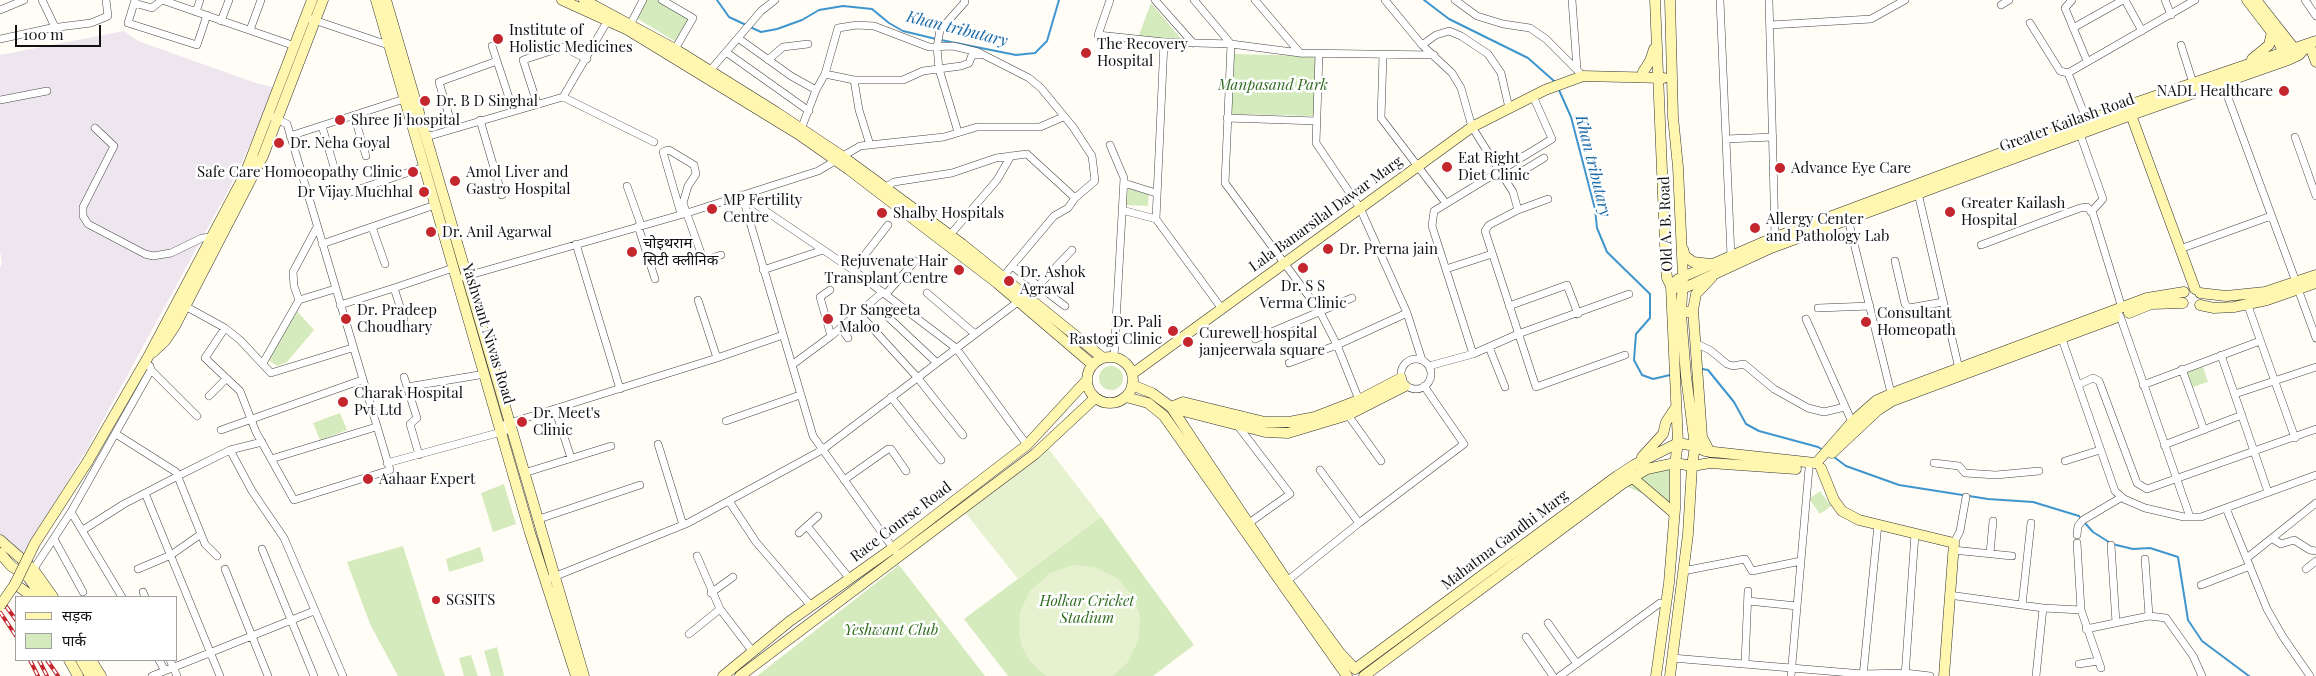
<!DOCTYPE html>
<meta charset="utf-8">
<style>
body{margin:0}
#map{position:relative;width:2316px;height:676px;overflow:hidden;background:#fffdf5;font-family:"Playfair Display","Noto Sans Devanagari",serif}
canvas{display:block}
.legend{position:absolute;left:15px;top:596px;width:162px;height:65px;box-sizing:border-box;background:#fff;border:1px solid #a0a0a0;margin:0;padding:6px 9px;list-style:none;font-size:15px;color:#111}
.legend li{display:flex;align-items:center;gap:10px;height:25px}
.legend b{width:25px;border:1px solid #a0a0a0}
.scale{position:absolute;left:15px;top:25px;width:86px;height:22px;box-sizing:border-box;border:2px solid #111;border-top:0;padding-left:6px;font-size:15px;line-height:18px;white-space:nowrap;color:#111;-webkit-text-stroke:4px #fff;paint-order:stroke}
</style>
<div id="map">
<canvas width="2316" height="676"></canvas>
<ul class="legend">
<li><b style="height:6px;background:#fff6b0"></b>सड़क</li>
<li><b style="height:14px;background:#d5ebbd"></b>पार्क</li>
</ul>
<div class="scale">100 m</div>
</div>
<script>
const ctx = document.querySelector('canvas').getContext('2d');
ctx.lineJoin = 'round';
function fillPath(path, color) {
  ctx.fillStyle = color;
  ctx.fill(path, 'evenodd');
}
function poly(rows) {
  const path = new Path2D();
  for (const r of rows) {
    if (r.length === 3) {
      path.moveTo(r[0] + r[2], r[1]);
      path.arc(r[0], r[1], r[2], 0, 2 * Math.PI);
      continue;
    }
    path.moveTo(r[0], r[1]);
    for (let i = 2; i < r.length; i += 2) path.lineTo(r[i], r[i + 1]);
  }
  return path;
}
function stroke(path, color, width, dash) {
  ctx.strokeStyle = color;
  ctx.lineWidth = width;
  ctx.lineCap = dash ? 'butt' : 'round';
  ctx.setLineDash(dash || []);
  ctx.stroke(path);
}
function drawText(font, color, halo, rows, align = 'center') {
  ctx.font = font + ' "Playfair Display","Noto Sans Devanagari",serif';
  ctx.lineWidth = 5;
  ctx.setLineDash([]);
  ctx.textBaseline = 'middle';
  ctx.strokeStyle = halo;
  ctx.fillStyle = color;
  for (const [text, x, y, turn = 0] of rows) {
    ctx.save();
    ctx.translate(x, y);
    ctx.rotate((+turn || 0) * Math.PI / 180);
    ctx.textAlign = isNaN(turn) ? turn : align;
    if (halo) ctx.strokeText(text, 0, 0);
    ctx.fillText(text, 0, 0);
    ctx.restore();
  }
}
fillPath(poly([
 [124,31,138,41,253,82,276,88,230,187,86,451,19,560,0,540,0,268,2,263,0,251,0,55]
]), '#eee6ef');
fillPath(poly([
 [644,0,660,0,694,17,678,43,636,18],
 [1151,3,1182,40,1184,45,1136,43],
 [1233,54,1316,56,1314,116,1231,114],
 [1129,186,1149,189,1148,206,1125,205],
 [297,311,314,330,287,362,277,366,268,360],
 [1111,378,12],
 [2203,367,2208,382,2190,388,2185,373],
 [340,413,347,430,320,440,313,423],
 [1675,463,1675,509,1622,484],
 [504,484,516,524,493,532,481,493],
 [1820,491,1831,506,1820,514,1809,499],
 [1101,517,1194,645,1153,676,1008,676,964,619],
 [403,546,430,632,445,676,398,676,370,624,347,562],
 [480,547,484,561,449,572,446,559],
 [899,565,985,676,757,676],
 [497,647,503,671,504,676,491,676,484,651],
 [471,655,478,676,464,676,459,658]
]), '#d5ebbd');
fillPath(poly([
 [1048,448,1101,517,1018,579,964,511],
 [1073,565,1094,567,1117,578,1133,596,1140,616,1139,639,1128,662,1113,676,1046,676,1029,660,1022,647,1019,634,1020,612,1029,592,1050,573]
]), '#e6f2cf');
stroke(poly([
 [717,0,729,17,746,25],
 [1424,0,1449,19,1528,58,1554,81],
 [750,27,761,32,777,29,802,20,819,10,843,6,872,9,889,23,903,31,936,39],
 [941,40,1016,55,1035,53,1047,41,1059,0],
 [1559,90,1571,117,1595,209,1597,228,1607,252,1650,294,1650,318,1636,334,1634,360,1642,375,1653,379,1670,375],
 [1702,369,1708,370,1734,402,1746,424,1759,431,1818,447,1823,450],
 [1834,457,1846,466,1899,485,1988,499,2033,502,2079,516,2081,519],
 [2084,522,2093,532,2112,544,2133,549,2150,548,2178,557,2188,620,2202,641,2249,676]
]), '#3f96cf', 2);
const street = poly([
 [42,0,55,27],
 [135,0,128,23,197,45,207,15],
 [662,0,693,18,675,49],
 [1110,0,1098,35,1164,42,1231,44,1300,53,1434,55],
 [1155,0,1193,43],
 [1194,0,1231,44,1225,183,1319,310,1337,345,1359,400],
 [1255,0,1300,53],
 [1385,0,1422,45,1452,73,1461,88,1472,127,1513,192,1518,210],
 [1455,0,1477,16,1503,24,1530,28,1546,39,1583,76],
 [1572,0,1577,69],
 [1720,0,1731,256],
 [1769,0,1775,237],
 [2072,0,2065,8,2087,61],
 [2125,0,2142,31],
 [2165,0,2171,15],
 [2305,0,2316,16],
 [134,3,152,8,162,0,295,46],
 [2001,5,2009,0],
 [0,10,24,0],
 [196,12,200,0],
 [311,19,391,46],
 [221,21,229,0],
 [2030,23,2060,71,2068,73,2195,0],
 [1770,25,1871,19,1905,0],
 [2073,28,2123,0],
 [628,29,643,0],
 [250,30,261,0],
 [738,38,791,76,816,90],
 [0,39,51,28,91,23,108,16,106,0],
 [1164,42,1156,219,1222,309],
 [1422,45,1436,35,1449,31,1461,36,1488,54,1501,73,1509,108],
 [2181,45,2193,83],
 [492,46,497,61],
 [726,52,809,111],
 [1319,54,1316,143,1360,208,1407,313,1422,360],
 [1383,55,1381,118,1445,202],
 [768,60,783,47,808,44],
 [708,73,761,11,775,0],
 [2068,73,2087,121],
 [825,74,854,80,903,80,923,71,961,66,969,63,972,55,981,55],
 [854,80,859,110,870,145],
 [2223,84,2296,282],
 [563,97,654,142],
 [0,100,47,91],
 [537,103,523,60,563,47,587,59],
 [354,115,366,156],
 [1227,118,1317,121],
 [480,120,502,195],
 [322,126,334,167],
 [95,128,114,146,83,207,83,216,88,224,145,254,153,256,171,253,202,238,212,237],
 [453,129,439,82,497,61,513,110],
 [800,132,816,90,825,74,838,28,857,25,874,26,929,47,953,46,978,52,1029,78,1041,88,1073,127,1092,156,1095,181,1075,198,1068,208,1054,216,1001,279],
 [958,132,939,69,937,47,940,30,965,2,964,0],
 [2080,134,2103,199,2091,212],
 [290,136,404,99],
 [426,137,563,97,608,20],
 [2295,137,2316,196],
 [1726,139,1773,137],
 [1110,145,1124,178,1114,358],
 [1506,181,1544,158],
 [1124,183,1156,193],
 [627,186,641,225],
 [883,189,894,182,952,173,996,158,1027,154,1075,198],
 [1918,193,1959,369],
 [342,195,424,167],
 [742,195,813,436,895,551],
 [742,195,853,270],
 [1548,199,1518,210,1489,225,1485,231,1536,387,1625,355],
 [1122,210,1156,219],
 [681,214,663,152,665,151,669,150,694,165,696,174,688,186,683,203,702,256,708,259,721,255],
 [1848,219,1891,393],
 [888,225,853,270,956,348,1027,445],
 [638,226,655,279],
 [372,227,385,264],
 [950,235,997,180,1011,156],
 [322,244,435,205],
 [576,244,620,389],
 [1981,245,2080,208,2087,207,2093,214,2122,308],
 [2180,249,2271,216],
 [1895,261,1905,304,1909,308,1943,302],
 [1012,266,1065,306],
 [1446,269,1492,254],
 [763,270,823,250],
 [463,277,687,213,818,171,860,146,944,137,977,127,1040,127,1063,117],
 [1039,285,1072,250],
 [2298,289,2316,338],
 [830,290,820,297,831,336],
 [927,293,975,334],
 [886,294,915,261],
 [299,300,294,286,293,272,317,227],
 [698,300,717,358],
 [2247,303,2295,438],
 [340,305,394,288],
 [185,306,225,328,240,340,271,373,352,348],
 [1509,306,1567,285,1578,314],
 [1818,308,1870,306],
 [886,315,937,363],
 [2120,316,2190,517],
 [404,319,394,288,453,268],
 [1806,319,1852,422],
 [225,328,205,358,240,391,256,432,294,500,390,470,287,124,273,117],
 [848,338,844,332,845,329,862,319,865,320,917,377,963,435],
 [1255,339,1352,298],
 [2062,339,2115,491,2124,499,2145,508,2184,517,2201,517,2316,475],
 [1695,343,1710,350,1727,364,1733,366,1744,364,1774,389,1808,408,1824,412,1845,407],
 [1489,347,1505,387],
 [1473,354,1432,226,1434,211,1552,139,1533,96],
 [2221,355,2268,492],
 [1416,374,15],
 [263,363,299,300,335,289],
 [1289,363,1337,345,1407,313],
 [792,365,831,336,883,292],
 [150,366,151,370,197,416],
 [1429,366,1473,354,1518,334,1629,294],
 [2182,369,2204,430],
 [404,377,417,418,410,424,419,455],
 [2078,385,2093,378,2099,381,2137,483,2147,489,2316,429],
 [2143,385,2260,341],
 [407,387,485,374],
 [2235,394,2316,367],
 [209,396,226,379],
 [891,397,941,460],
 [555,409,571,458],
 [1348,415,1381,461],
 [726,421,800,395],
 [500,426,717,358,783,335],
 [1238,426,1290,494,1249,523],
 [221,430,362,380],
 [116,434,176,472,205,544,217,556],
 [658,444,683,525],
 [2164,445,2242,415],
 [230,450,252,491,284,538,343,676],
 [271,459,376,427],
 [2065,461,2100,450],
 [387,463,505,431],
 [1934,463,1959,466,1965,473,1996,475,2039,471],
 [1320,470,1359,523],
 [524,473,611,446],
 [844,480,888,449,891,449,906,471],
 [145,493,220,676],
 [729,501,756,542,811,606],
 [2226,508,2267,609,2283,637,2310,676],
 [71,512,122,597],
 [539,519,640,485],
 [807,526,850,579],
 [83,530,124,504,178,476,230,450,262,442],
 [799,533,818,516],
 [2077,535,2078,526,2083,520,2122,497],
 [54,539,83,592],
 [2273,539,2281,544,2294,540,2310,550,2316,551],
 [1954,543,1960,531,1966,497],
 [2077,543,2081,610,2101,668],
 [2111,545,2116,623],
 [262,549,314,676],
 [1953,550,2012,556],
 [1990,553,1993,521],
 [697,556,720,609],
 [2247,558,2316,503],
 [138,569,171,555,201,534],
 [225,569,268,676],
 [2306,569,2316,561],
 [1683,571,1745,559,1752,571,1801,561],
 [31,573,71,512,151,370],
 [551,578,688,523,822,450,1019,301],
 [1287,581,1359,523,1464,444,1424,386],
 [2201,585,2250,566],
 [143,592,145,597],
 [711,593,733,577],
 [1949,595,2043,608,2081,610],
 [1748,601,1797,606],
 [2022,605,2031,523],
 [2149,616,2166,618,2193,656,2202,676],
 [1548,623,1577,664],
 [2086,629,2149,616,2145,559],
 [689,634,720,609,753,652],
 [1526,637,1553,676],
 [1672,658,1863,674,1905,673,1930,676],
 [159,660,165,671],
 [170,660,177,676],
 [1745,664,1748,591],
 [2079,664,2098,661],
 [152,676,314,611],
 [1560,676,1660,603,1665,604],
 [1791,676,1809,468],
 [1863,676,1878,524],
 [1905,676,1915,534],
 [2036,676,2043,608]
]);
const secondary = poly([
 [376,0,530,533,576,676],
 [386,0,584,676],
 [562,0,628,30,798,134,848,169,997,283,1093,365],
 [584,0,675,49,776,112,842,156,962,244,1103,358],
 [1670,0,1673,117,1678,167,1683,277,1681,314,1686,376,1695,446,1692,466,1675,463,1678,443,1695,446,1705,451,1815,463],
 [2247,0,2277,39,2286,57],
 [2256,0,2297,52],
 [2309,44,2316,62],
 [2252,59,2269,45,2272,32],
 [1643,72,1650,61,1654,49],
 [2131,115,2195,289],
 [1683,249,1685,256,1693,262,1711,264],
 [1671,286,1678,279,1768,240,2132,104,2316,41],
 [1671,286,1682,289,1771,248,2131,115,2288,60,2299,55,2309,44],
 [2200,293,2226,296,2265,292,2316,275],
 [2200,305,2214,308,2234,307,2267,300,2316,283],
 [1693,310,1702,437,1710,452],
 [1687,312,1693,310,1696,294,1712,277],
 [2129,313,2151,304,2183,303],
 [152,353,165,341,175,326,263,156,323,0],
 [1110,380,23],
 [1132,374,1472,127,1545,90,1583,76,1664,78],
 [1132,385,1152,393,1171,407,1187,412,1265,432,1288,433,1348,415,1405,386],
 [1126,397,1148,403,1164,416,1347,676],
 [1171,407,1287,581,1340,653,1355,669,1617,476,1634,465,1678,443,1671,286,1667,278,1666,268,1655,0],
 [1171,407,1183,402,1265,422,1289,422,1315,417,1359,400,1401,378],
 [1832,453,1878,410,1892,401,2115,318],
 [1642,457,1663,434,1666,422,1676,407],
 [88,461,148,357,245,174,312,0],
 [1818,461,1852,422,1877,400,1898,391,2147,298,2184,292],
 [1821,468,1834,500,1842,511,1859,520,1954,543,1944,676],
 [1633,478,1674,513],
 [0,540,33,569,53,597],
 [0,553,11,566,28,577,42,597],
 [15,584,33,597],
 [69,660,78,676],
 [81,660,90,676],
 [91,660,101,676],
 [723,676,790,621,893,548,1027,445,1087,380],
 [740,676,1035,454,1095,398],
 [1364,676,1622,484,1647,469,1675,463,1675,509,1669,583,1656,676],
 [1670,676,1688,534,1692,466,1710,463,1796,469]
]);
stroke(street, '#444', 8);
stroke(secondary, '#333', 11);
stroke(street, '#fff', 7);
stroke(secondary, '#fff6b0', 10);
const rail = poly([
 [0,598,16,620],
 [0,612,16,636],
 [30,660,38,676],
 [39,660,47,676],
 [47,660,58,676]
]);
stroke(rail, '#c4262e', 4);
stroke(rail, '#fff', 2, [5.5]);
const secondaryBridge = poly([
 [0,606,15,584,35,543,88,461]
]);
stroke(secondaryBridge, '#333', 11, []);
stroke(secondaryBridge, '#fff6b0', 10);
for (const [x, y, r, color] of [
 [498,39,6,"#c4262e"],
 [1086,53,6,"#c4262e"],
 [2284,91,6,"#c4262e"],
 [425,101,6,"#c4262e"],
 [340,120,6,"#c4262e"],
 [279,143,6,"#c4262e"],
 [1447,167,6,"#c4262e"],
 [1780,168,6,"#c4262e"],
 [413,172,6,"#c4262e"],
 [455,181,6,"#c4262e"],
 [424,192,6,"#c4262e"],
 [712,209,6,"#c4262e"],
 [1950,212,6,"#c4262e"],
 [882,213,6,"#c4262e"],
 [1755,228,6,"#c4262e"],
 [431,232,6,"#c4262e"],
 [1328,249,6,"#c4262e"],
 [632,252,6,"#c4262e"],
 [1303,268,6,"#c4262e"],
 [959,270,6,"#c4262e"],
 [1009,281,6,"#c4262e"],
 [346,319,6,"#c4262e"],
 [828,319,6,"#c4262e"],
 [1866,322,6,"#c4262e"],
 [1173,331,6,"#c4262e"],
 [1188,342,6,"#c4262e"],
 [343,402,6,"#c4262e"],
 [522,422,6,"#c4262e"],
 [368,479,6,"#c4262e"],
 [436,600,5,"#c4262e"]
]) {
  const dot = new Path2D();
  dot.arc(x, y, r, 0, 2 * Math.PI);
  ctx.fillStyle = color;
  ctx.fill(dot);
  stroke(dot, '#fff', 2);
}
drawText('15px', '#111', '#fff', [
 ["Institute of",509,30],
 ["Holistic Medicines",509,47],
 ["The Recovery",1097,44],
 ["Hospital",1097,61],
 ["NADL Healthcare",2273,91,"right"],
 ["Dr. B D Singhal",436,101],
 ["Shree Ji hospital",351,120],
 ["Dr. Neha Goyal",290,143],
 ["Eat Right",1458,158],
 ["Diet Clinic",1458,175],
 ["Advance Eye Care",1791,168],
 ["Safe Care Homoeopathy Clinic",402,172,"right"],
 ["Amol Liver and",466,172],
 ["Gastro Hospital",466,189],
 ["Dr Vijay Muchhal",413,192,"right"],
 ["MP Fertility",723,200],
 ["Centre",723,217],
 ["Greater Kailash",1961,203],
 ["Hospital",1961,220],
 ["Shalby Hospitals",893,213],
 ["Allergy Center",1766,219],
 ["and Pathology Lab",1766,236],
 ["Dr. Anil Agarwal",442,232],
 ["चोइथराम",643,243],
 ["सिटी क्लीनिक",643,260],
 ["Dr. Prerna jain",1339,249],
 ["Rejuvenate Hair",948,261,"right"],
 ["Transplant Centre",948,278,"right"],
 ["Dr. Ashok",1020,272],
 ["Agrawal",1020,289],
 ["Dr. S S",1303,286,"center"],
 ["Verma Clinic",1303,303,"center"],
 ["Dr. Pradeep",357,310],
 ["Choudhary",357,327],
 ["Dr Sangeeta",839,310],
 ["Maloo",839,327],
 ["Consultant",1877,313],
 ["Homeopath",1877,330],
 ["Dr. Pali",1162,322,"right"],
 ["Rastogi Clinic",1162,339,"right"],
 ["Curewell hospital",1199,333],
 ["janjeerwala square",1199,350],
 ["Charak Hospital",354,393],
 ["Pvt Ltd",354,410],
 ["Dr. Meet's",533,413],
 ["Clinic",533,430],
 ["Aahaar Expert",379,479],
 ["SGSITS",446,600]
], 'left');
drawText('italic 15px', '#2f6b1f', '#fff', [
 ["Manpasand Park",1273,85],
 ["Holkar Cricket",1087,601],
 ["Stadium",1087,618],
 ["Yeshwant Club",891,630]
]);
drawText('15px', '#111', '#fff', [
 ["Greater Kailash Road",2067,123,-20],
 ["Lala Banarsilal Dawar Marg",1326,214,-36],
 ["Old A. B. Road",1666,224,-92],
 ["Yashwant Niwas Road",488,334,73],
 ["Race Course Road",901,522,-37],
 ["Mahatma Gandhi Marg",1505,540,-37]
]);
drawText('italic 16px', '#1768a6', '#fff', [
 ["Khan tributary",957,29,14],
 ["Khan tributary",1593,166,76]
]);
</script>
